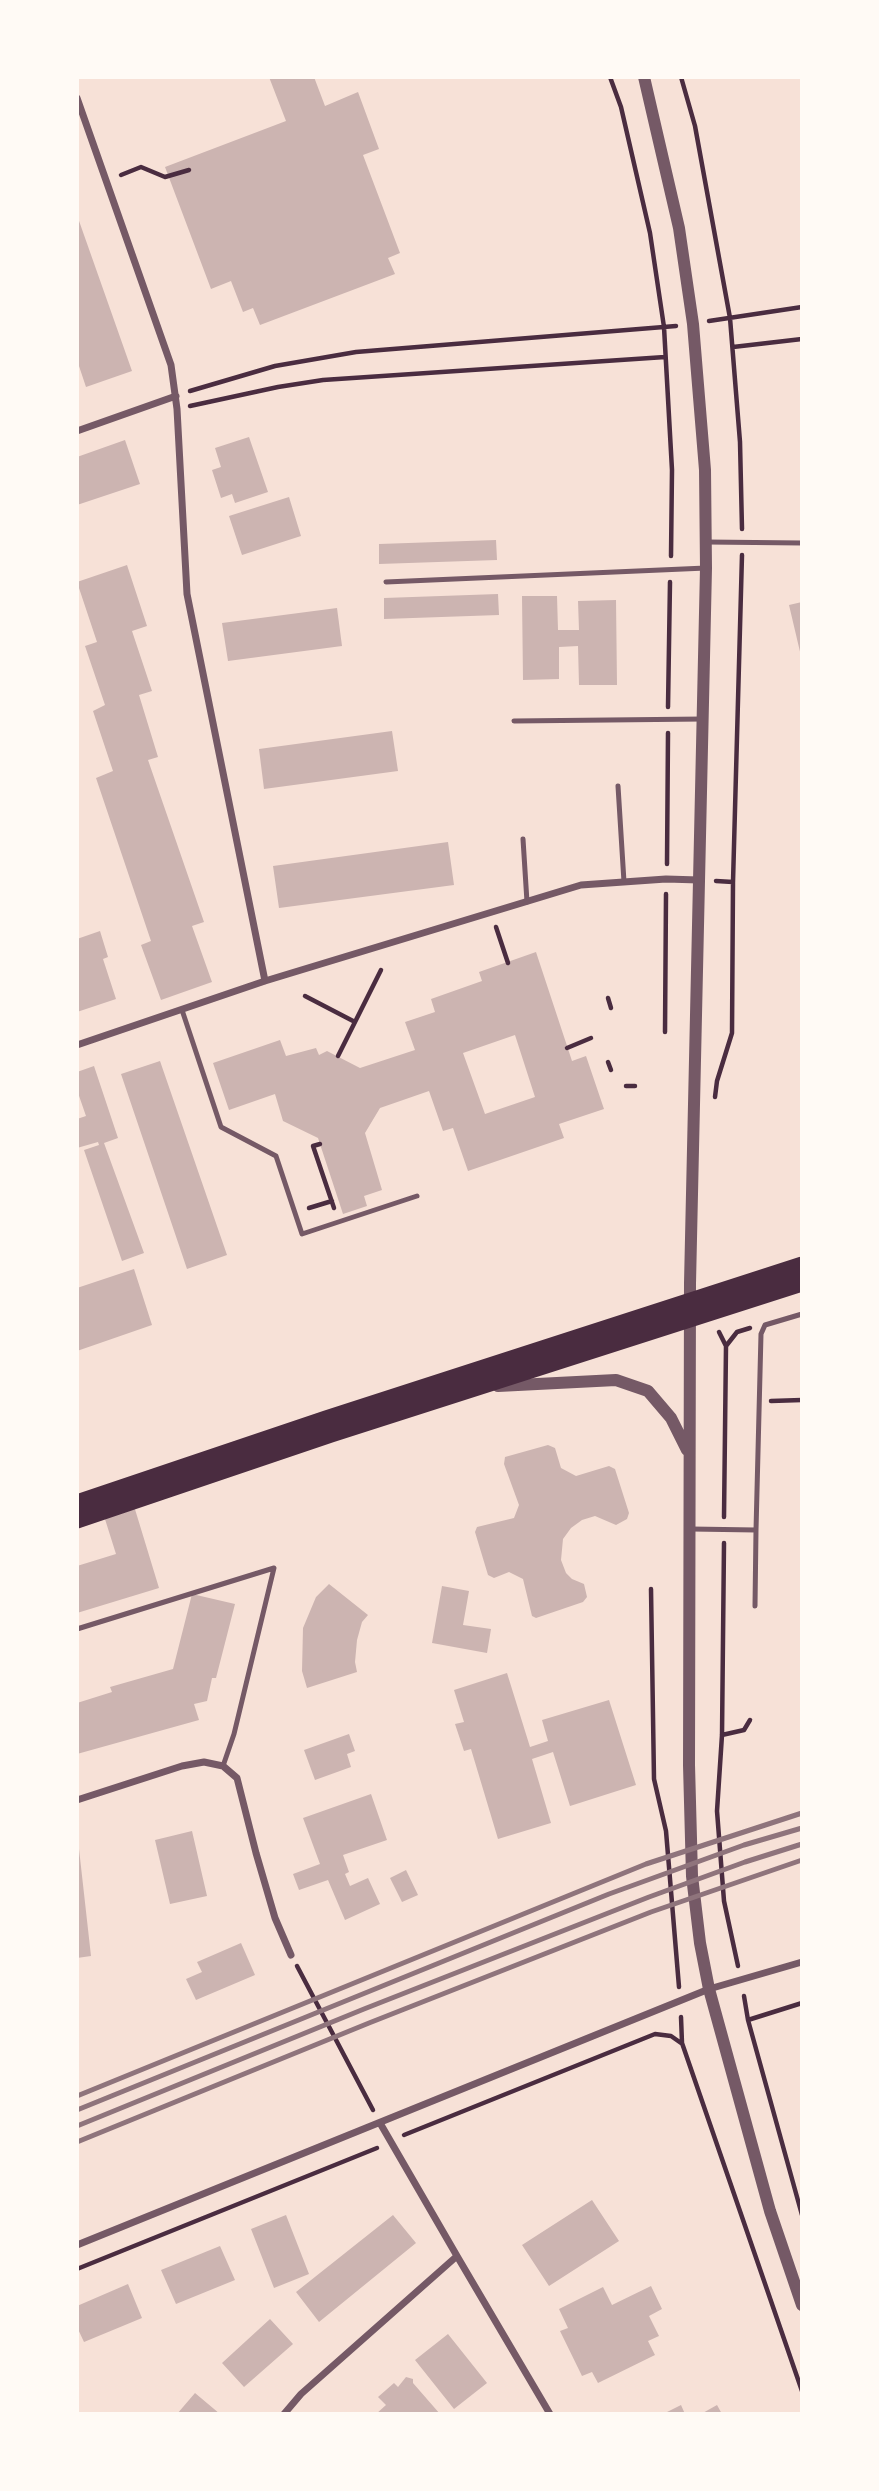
<!DOCTYPE html>
<style>
body{margin:0}
#map{position:relative;width:879px;height:2491px;overflow:hidden;background:#f7e1d7;font-family:Montserrat,sans-serif}
canvas{display:block}
.frame{position:absolute;inset:0;border:79px solid #fffaf5;pointer-events:none}
</style>
<div id="map">
<canvas width="879" height="2491"></canvas>
<div class="frame"></div>
</div>
<script>
const ctx = document.querySelector('canvas').getContext('2d');
ctx.lineJoin = 'round';
function fillPath(path, color) {
  ctx.fillStyle = color;
  ctx.fill(path, 'evenodd');
}
function poly(rows) {
  const path = new Path2D();
  for (const r of rows) {
    path.moveTo(r[0], r[1]);
    for (let i = 2; i < r.length; i += 2) path.lineTo(r[i], r[i + 1]);
  }
  return path;
}
function stroke(path, color, width, dash) {
  ctx.strokeStyle = color;
  ctx.lineWidth = width;
  ctx.lineCap = dash ? 'butt' : 'round';
  ctx.setLineDash(dash || []);
  ctx.stroke(path);
}
fillPath(poly([
 [269,77,314,77,325,106,358,92,379,149,363,155,400,253,388,258,395,274,260,325,253,308,243,312,231,281,211,289,165,167,286,121],
 [78,218,132,371,86,387,77,360],
 [249,437,268,492,235,503,232,494,221,498,212,470,221,467,215,448],
 [125,440,140,484,77,505,77,457],
 [289,497,301,536,242,555,229,516],
 [496,540,497,560,379,564,379,544],
 [127,565,147,626,132,631,152,691,139,695,158,757,148,760,204,922,192,926,212,982,161,1000,141,945,151,941,96,778,113,771,93,711,105,705,85,646,97,642,77,582],
 [498,594,499,615,384,619,384,598],
 [522,596,557,596,558,630,579,630,578,601,616,600,617,685,579,685,578,646,559,647,559,679,523,680],
 [802,602,802,656,801,656,789,605],
 [337,608,342,646,228,661,222,623],
 [392,731,398,771,264,789,259,749],
 [448,842,454,885,279,908,273,866],
 [100,931,108,957,103,959,116,999,77,1012,77,939],
 [536,952,572,1061,586,1056,604,1109,559,1124,564,1138,468,1171,453,1128,443,1131,429,1091,380,1108,365,1133,382,1190,364,1196,367,1206,343,1214,318,1138,283,1121,275,1094,229,1110,213,1063,280,1040,286,1056,316,1048,319,1055,327,1051,360,1068,415,1050,405,1022,435,1012,431,999,482,981,479,972],
 [515,1035,535,1097,485,1114,463,1053],
 [160,1061,227,1255,187,1269,121,1074],
 [94,1066,118,1138,104,1143,144,1253,122,1261,84,1150,99,1145,98,1142,77,1148,77,1119,86,1116,77,1090,77,1072],
 [134,1269,152,1325,77,1351,77,1288],
 [548,1445,555,1448,561,1468,576,1476,609,1466,615,1469,629,1513,627,1519,616,1525,595,1516,582,1520,571,1528,563,1539,561,1560,566,1573,572,1579,584,1584,587,1597,583,1602,536,1618,532,1616,523,1579,509,1572,494,1578,488,1575,475,1532,477,1527,514,1518,519,1505,504,1464,505,1457],
 [134,1506,159,1588,77,1613,77,1566,116,1554,104,1516],
 [329,1584,368,1615,362,1622,357,1640,355,1662,357,1672,307,1688,302,1671,303,1628,316,1597],
 [442,1586,469,1591,463,1625,491,1629,487,1653,432,1643],
 [192,1594,235,1604,216,1678,212,1678,207,1701,194,1704,199,1720,77,1754,77,1703,112,1692,110,1687,173,1669],
 [507,1673,530,1747,548,1741,542,1720,609,1700,636,1785,570,1806,553,1752,532,1759,551,1823,498,1839,471,1749,464,1751,455,1724,464,1722,454,1690],
 [349,1734,355,1751,347,1754,351,1767,315,1780,304,1750],
 [371,1794,387,1840,343,1855,349,1872,345,1874,350,1886,368,1878,380,1904,345,1920,328,1880,299,1890,293,1874,320,1864,303,1818],
 [192,1831,207,1896,170,1904,155,1840],
 [77,1849,79,1849,91,1956,77,1958],
 [406,1870,418,1895,402,1902,390,1878],
 [241,1943,255,1975,196,2000,186,1979,202,1972,197,1962],
 [592,2200,619,2241,549,2286,522,2245],
 [286,2215,309,2274,274,2288,251,2229],
 [393,2215,416,2243,319,2322,296,2292],
 [220,2246,235,2280,176,2304,161,2270],
 [128,2284,142,2318,84,2342,77,2327,77,2306],
 [651,2286,662,2309,649,2316,659,2336,648,2341,655,2355,598,2383,592,2372,582,2376,560,2331,568,2328,559,2309,603,2287,612,2305],
 [270,2319,293,2344,244,2387,222,2363],
 [448,2334,487,2383,454,2409,415,2360],
 [406,2377,413,2379,413,2383,440,2414,376,2414,386,2405,378,2397,394,2383,398,2387],
 [195,2393,220,2414,177,2414],
 [681,2405,685,2414,663,2414],
 [717,2405,722,2414,701,2414]
]), '#ccb4b1');
stroke(poly([
 [610,77,621,107,650,233,664,327,672,470,671,556],
 [681,77,695,126,730,318,740,442,742,529],
 [121,175,141,167,165,177,189,170],
 [709,321,802,307],
 [733,347,802,339],
 [190,391,275,366,356,352,676,326],
 [190,406,278,387,323,380,665,357],
 [668,707,670,582],
 [667,864,668,733],
 [716,881,733,882],
 [496,927,508,963],
 [305,996,355,1022,381,970],
 [608,998,611,1008],
 [665,1032,666,894],
 [567,1048,591,1038],
 [338,1056,355,1022],
 [608,1062,611,1070],
 [626,1086,635,1086],
 [715,1097,717,1081,732,1033,733,882,742,555],
 [320,1144,313,1146,334,1208],
 [309,1208,332,1201],
 [719,1332,726,1346,724,1517],
 [726,1346,737,1332,750,1328],
 [771,1401,802,1400],
 [724,1543,722,1735,717,1811,724,1901,738,1966],
 [651,1589,654,1779,666,1831,679,1987],
 [722,1735,744,1730,750,1720],
 [297,1966,373,2110],
 [744,1996,748,2020,802,2215],
 [681,2017,682,2043,802,2391],
 [748,2020,802,2003],
 [404,2135,655,2034,671,2036,681,2043],
 [77,2269,377,2148]
]), '#4a2c40', 4.5);
stroke(poly([
 [707,542,802,543],
 [386,582,706,568],
 [514,721,703,719],
 [618,786,624,882],
 [523,839,527,902],
 [182,1010,221,1127,276,1156,302,1234,417,1196],
 [691,1529,756,1530,761,1334,765,1325,802,1314],
 [755,1606,756,1530],
 [77,1629,274,1568,234,1734,223,1766]
]), '#755966', 5);
stroke(poly([
 [77,98,171,365,177,409,187,594,265,981],
 [77,431,176,396],
 [77,1045,265,981,581,885,666,879,699,880],
 [77,1800,182,1766,204,1762,223,1766,237,1778,256,1853,275,1918,291,1955],
 [77,2245,709,1989,802,1962],
 [457,2256,550,2414],
 [284,2414,301,2394,457,2256,380,2123]
]), '#755966', 7);
stroke(poly([
 [644,77,679,228,693,324,705,470,706,568,690,1283,689,1765,692,1876,700,1943,709,1989,770,2211,802,2305],
 [498,1386,616,1380,648,1391,671,1418,687,1450]
]), '#755966', 12);
stroke(poly([
 [77,1504,326,1420,802,1266],
 [77,1519,331,1433,802,1282]
]), '#4a2c40', 19);
stroke(poly([
 [77,2096,646,1864,802,1813],
 [77,2110,609,1894,744,1845,802,1828],
 [77,2126,364,2009,649,1897,745,1862,802,1844],
 [77,2142,369,2023,651,1912,802,1860]
]), '#8f747c', 5);
</script>
